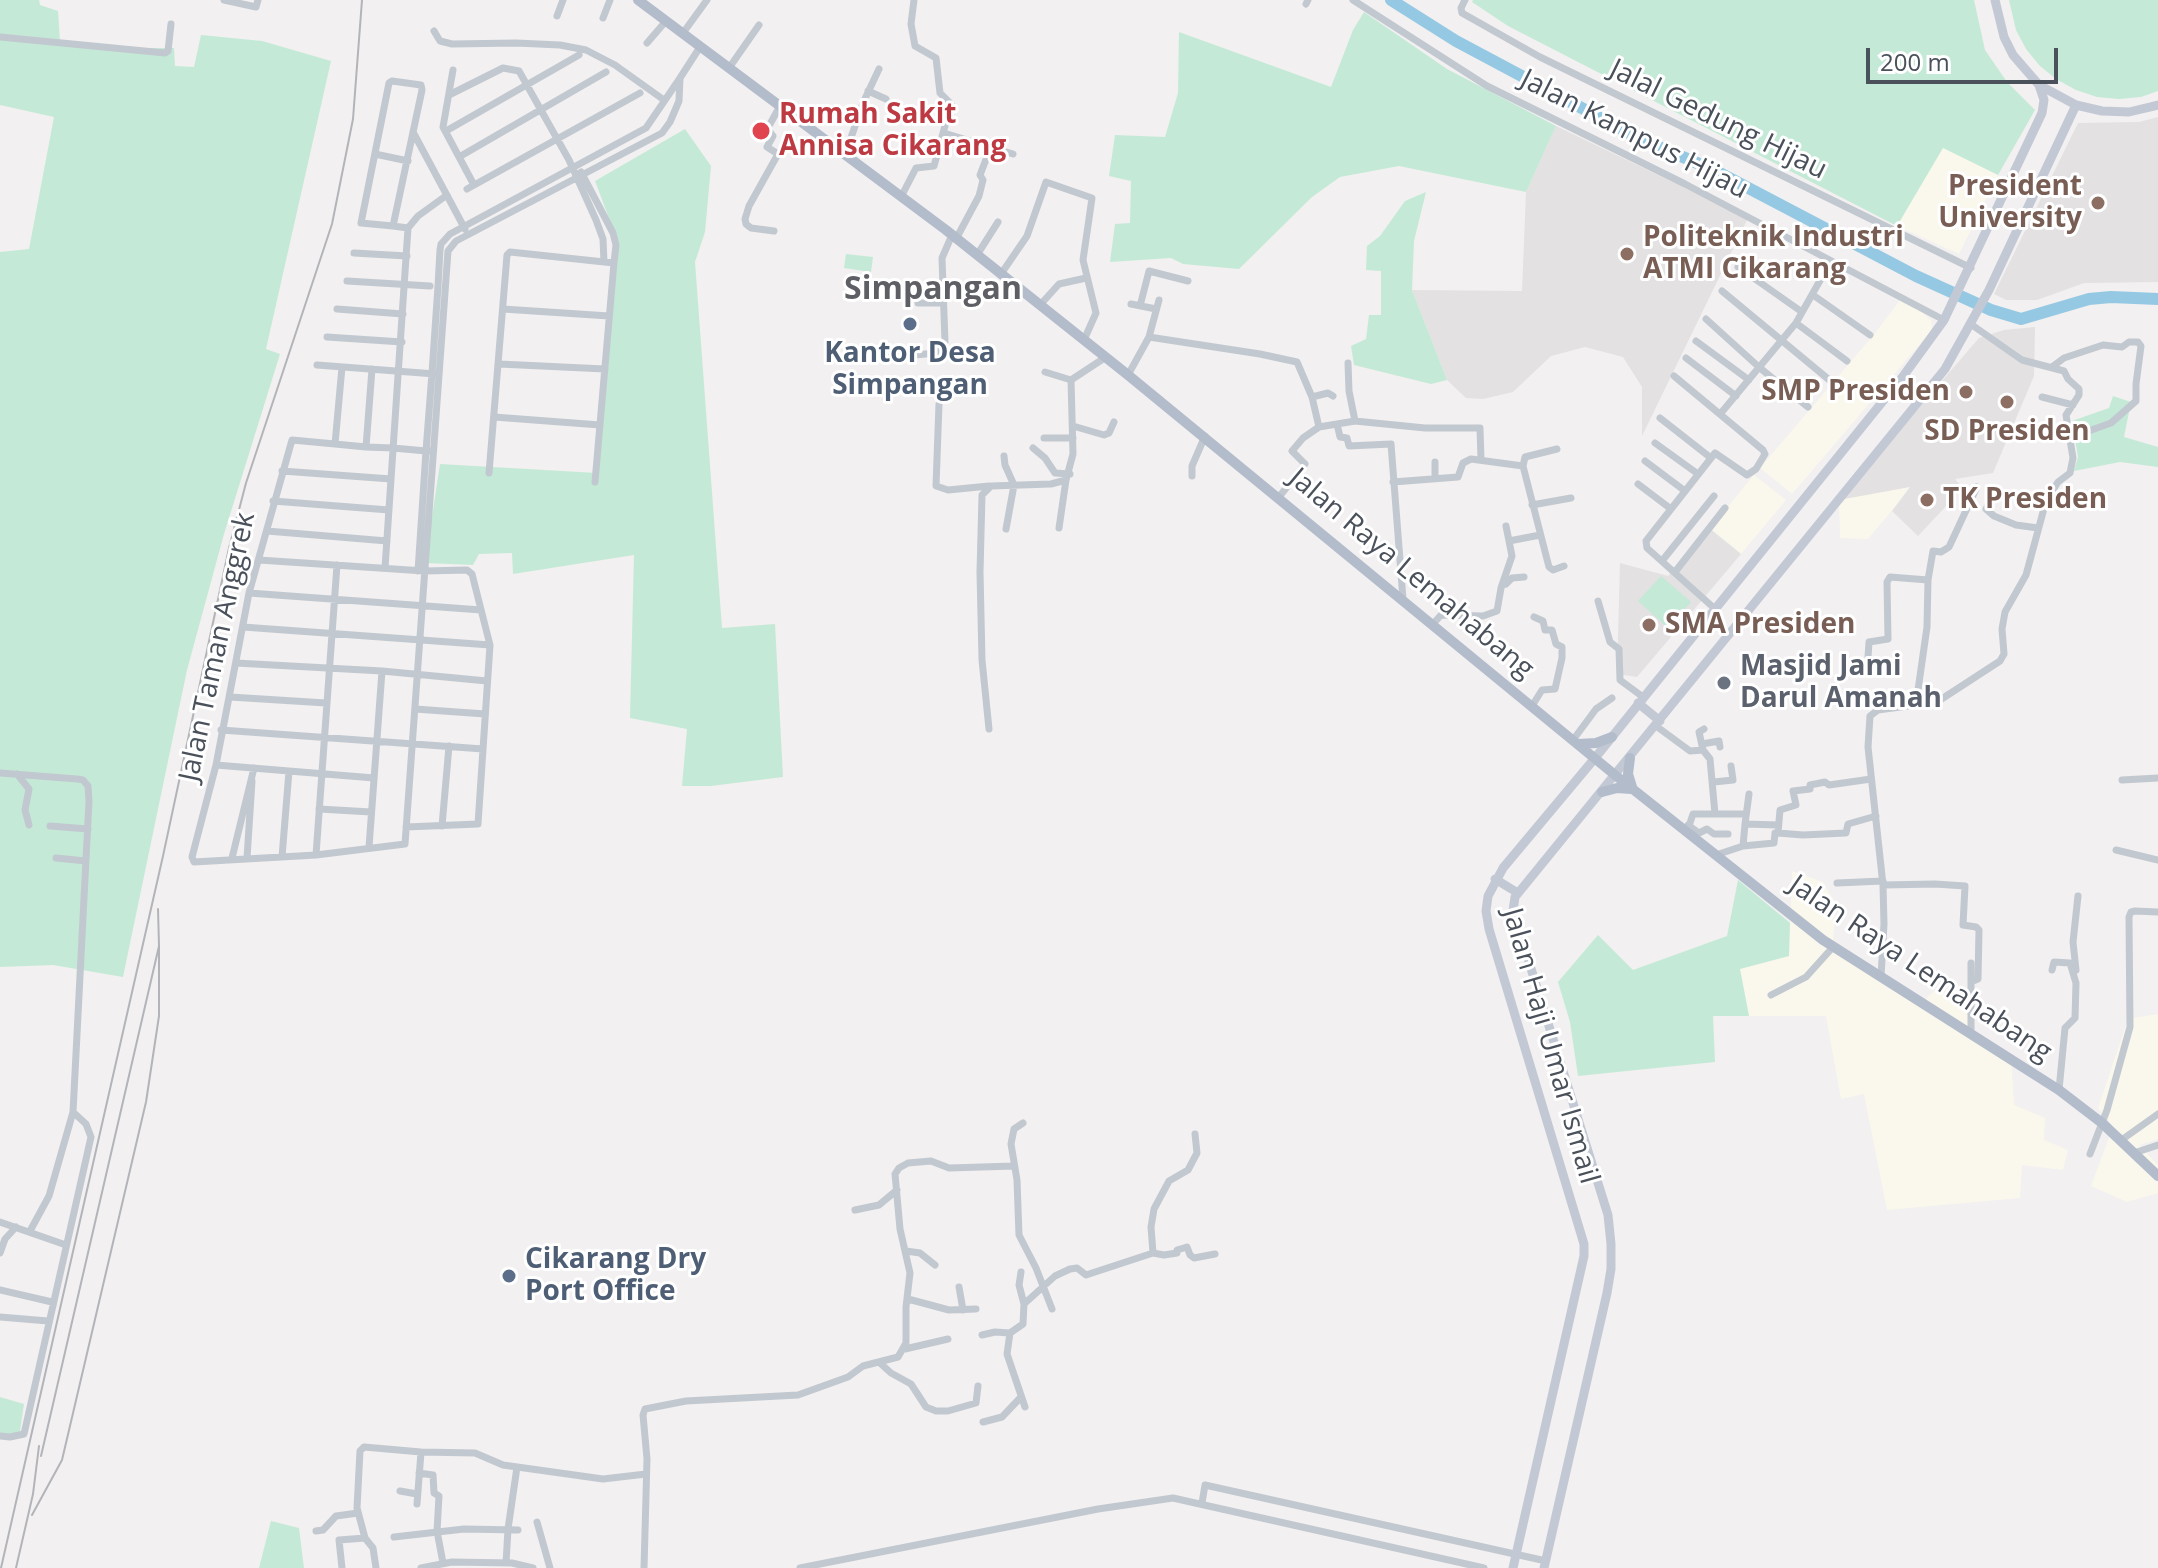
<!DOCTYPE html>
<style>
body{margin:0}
#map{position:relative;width:2158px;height:1568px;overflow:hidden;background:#f2f0f0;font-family:"Open Sans",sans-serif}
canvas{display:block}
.scale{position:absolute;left:1866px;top:48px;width:192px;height:36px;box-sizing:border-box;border:4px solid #4a515b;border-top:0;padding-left:10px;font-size:24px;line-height:28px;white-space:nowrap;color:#4a515b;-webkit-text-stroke:6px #fff;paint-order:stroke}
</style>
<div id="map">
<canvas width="2158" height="1568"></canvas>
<div class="scale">200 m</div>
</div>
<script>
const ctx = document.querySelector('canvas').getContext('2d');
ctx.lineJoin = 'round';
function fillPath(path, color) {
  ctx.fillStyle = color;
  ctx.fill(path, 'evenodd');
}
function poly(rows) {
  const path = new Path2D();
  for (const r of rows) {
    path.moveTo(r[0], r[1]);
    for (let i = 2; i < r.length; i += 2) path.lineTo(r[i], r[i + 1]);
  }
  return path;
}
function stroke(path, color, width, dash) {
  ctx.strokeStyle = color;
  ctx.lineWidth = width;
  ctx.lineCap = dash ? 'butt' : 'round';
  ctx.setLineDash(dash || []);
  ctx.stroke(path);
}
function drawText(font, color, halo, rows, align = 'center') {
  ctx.font = font + ' "Open Sans",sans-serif';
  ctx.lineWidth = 6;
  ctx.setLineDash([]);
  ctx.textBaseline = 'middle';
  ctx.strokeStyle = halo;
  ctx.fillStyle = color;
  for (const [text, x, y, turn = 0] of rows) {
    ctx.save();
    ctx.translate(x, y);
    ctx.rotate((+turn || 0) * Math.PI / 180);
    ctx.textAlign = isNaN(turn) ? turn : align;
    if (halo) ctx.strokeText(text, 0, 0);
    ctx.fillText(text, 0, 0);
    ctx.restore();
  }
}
fillPath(poly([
 [1943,147,1998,175,1959,254,1897,226],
 [1903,296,1931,320,1932,330,1792,494,1760,468,1876,332],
 [1934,460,1868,539,1840,538,1839,500],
 [1754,475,1786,500,1741,554,1710,528],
 [1792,871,1823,882,1836,905,1833,940,1925,1000,1936,989,1968,1005,1969,1027,2011,1057,2014,1105,2045,1118,2044,1140,2068,1150,2063,1170,2022,1165,2020,1198,1887,1210,1864,1094,1841,1099,1826,1016,1749,1016,1740,969,1789,956],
 [2158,1014,2158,1139,2139,1145,2158,1165,2158,1193,2127,1202,2091,1186,2113,1127,2098,1108,2128,1019]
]), '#faf8ec');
fillPath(poly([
 [2158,117,2158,282,2084,283,2037,300,2006,300,1994,294,2078,123,2139,122],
 [1556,126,1748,218,1642,436,1642,387,1623,357,1585,347,1551,356,1513,392,1483,399,1466,398,1447,380,1412,290,1522,291,1526,192],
 [2035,327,2034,376,1993,473,1955,479,1963,488,1918,536,1892,511,1910,487,1839,500,1979,338,2004,330],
 [1709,528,1741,554,1637,677,1617,674,1620,563,1668,576]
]), '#e3e1e1');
fillPath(poly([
 [0,0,39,0,40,5,58,11,60,41,120,48,174,48,175,66,194,67,201,35,262,41,331,61,266,349,280,354,224,534,187,670,123,977,53,965,0,967,0,252,29,249,54,117,0,105],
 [1473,0,1974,0,1985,50,2007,82,2035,110,1998,175,1943,148,1897,226,1508,26,1472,2],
 [2009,0,2158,0,2158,91,2141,97,2119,99,2097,97,2076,90,2056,79,2040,66,2026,49,2016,30],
 [1364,12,1447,69,1556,126,1526,192,1399,166,1340,177,1312,197,1239,269,1183,264,1171,258,1110,262,1115,224,1130,223,1131,181,1109,176,1115,135,1165,137,1178,93,1179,32,1331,87,1353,30],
 [685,129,711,166,705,232,695,262,722,628,775,624,783,777,711,786,682,786,687,729,630,718,634,555,513,574,512,553,479,554,473,565,425,563,440,464,597,473,619,245,595,181],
 [1426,192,1414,241,1412,290,1447,380,1431,384,1354,365,1351,346,1366,339,1369,315,1381,315,1381,271,1366,270,1367,246,1380,236,1405,201],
 [846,254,873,257,871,272,844,268],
 [2113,396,2131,402,2124,437,2158,447,2158,467,2120,462,2074,471,2078,457,2072,421,2109,408],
 [1661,576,1691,602,1668,628,1638,601],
 [1738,880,1790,923,1789,956,1740,969,1749,1016,1713,1016,1715,1062,1578,1076,1570,1022,1558,982,1598,935,1633,970,1727,936],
 [0,1397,24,1404,19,1438,0,1438],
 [271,1521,299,1528,304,1568,259,1568]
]), '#c4ead7');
stroke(poly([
 [1391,0,1456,41,1638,138,1716,171,1916,276,1991,310,2021,319,2089,299,2111,297,2158,299]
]), '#95c9e3', 12);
stroke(poly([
 [224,0,256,7,258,0],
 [1353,0,1487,86,1685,184,1944,320],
 [1465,0,1461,8,1462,13,1540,57,1971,268],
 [1306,4,1308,0],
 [557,16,563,0],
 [603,18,610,0],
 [434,31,440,41,452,44,516,43,560,45,586,50,615,65,664,100],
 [683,33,707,0],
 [0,37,165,53,168,51,171,24],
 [647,43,666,21],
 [729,68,759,25],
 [453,70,443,127,474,185],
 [680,78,700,47],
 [868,91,886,99],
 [449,95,503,68,519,71,569,160,596,220,603,239,604,262],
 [770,124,780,106],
 [446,131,579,55],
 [769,131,773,136,767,147,778,154,749,206,745,219,746,224,751,228,774,231],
 [413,132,465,229],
 [944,133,1013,154],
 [375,154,408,161],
 [845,155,863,103,879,69],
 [459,157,606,72],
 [581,172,613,233,616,245,614,263],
 [467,189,640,93],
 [901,197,916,168,934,166,951,104,940,93,936,58,915,46,911,24,914,0],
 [393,226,422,90,421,85,392,81,389,83,361,223,393,226,408,228],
 [956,239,979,196,983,180,980,175,990,149],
 [354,253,407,256],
 [977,255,998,222],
 [1738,267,1802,312],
 [1001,274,1027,236,1046,182,1092,198,1083,260,1096,313,1084,340],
 [347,281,430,286],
 [1722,291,1833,383],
 [1813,295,1870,335],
 [918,303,943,303],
 [1131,304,1156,309],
 [1040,305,1059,284,1086,278],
 [1140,306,1149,271,1188,281],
 [337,309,403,314],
 [503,309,609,316],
 [1706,319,1760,368,1808,407],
 [1796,323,1847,361],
 [327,337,402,342],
 [1149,337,1260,354,1297,362,1312,397,1319,427,1355,421,1425,428,1480,428,1481,460],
 [1696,341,1749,380],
 [883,358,936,353,941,349,945,342,942,258,952,235],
 [1686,358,1736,396],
 [1348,363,1349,391,1355,421],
 [499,364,605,369],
 [317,365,435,374],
 [2052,367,2064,358,2103,345,2122,347,2129,342,2138,342,2141,346,2136,384,2136,401,2111,423,2069,438],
 [1045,372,1071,380],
 [1128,375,1149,337,1159,300],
 [1674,376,1763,450,1765,454,1756,469,1747,475,1715,453,1646,541,1647,548,1714,608],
 [1312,397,1328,393,1333,396],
 [2042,397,2073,405],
 [939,404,936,486,948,490,989,486],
 [1721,413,1796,323,1831,261],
 [494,417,600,425],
 [1660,418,1711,458],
 [1337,424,1340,437,1347,438,1349,446,1391,444,1403,599],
 [1073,426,1104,435,1109,433,1114,422],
 [1044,438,1073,438],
 [1655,443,1698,474],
 [335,444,342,367],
 [366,447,372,369],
 [1033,448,1045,458,1055,473,1070,474],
 [1557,449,1525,457,1523,466,1549,567,1553,570,1564,566],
 [1004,456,1005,465,1014,485,1006,529],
 [1645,461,1685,491],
 [282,471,391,479],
 [489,473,507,255,510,252,614,263,595,482],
 [1192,476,1192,466,1205,436],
 [1435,478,1435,462],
 [1393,482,1458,477,1463,463,1471,459,1523,466],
 [1638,484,1671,509],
 [1279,497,1305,464,1292,451,1303,438,1319,427],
 [273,501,389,510],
 [1990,502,1986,509,1994,516,2016,525,2038,528],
 [1532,505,1571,498],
 [1059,528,1066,480],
 [267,531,387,541],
 [1509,541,1540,535],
 [259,560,424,571,467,570,472,574,490,645,478,824,406,827],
 [1662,561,1714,496],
 [385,568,408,228,418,216,447,195],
 [418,571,426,451,432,373,438,286,440,250,441,244,450,234,646,128,680,78,679,101,670,122,662,133,456,241,448,251,405,844,316,855,194,862,192,857,216,765,249,593,292,440,335,444,366,447,393,448,426,451,433,451],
 [1675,572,1725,508],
 [1506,584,1512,578,1524,577],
 [249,593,481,610],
 [1598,601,1610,642,1619,649,1620,680,1643,697],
 [1433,624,1441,615,1483,616,1497,611,1501,588,1512,556,1506,526],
 [243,627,490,645],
 [1868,657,1869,642,1888,639,1887,582,1890,577,1928,580],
 [236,663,382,671,487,681],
 [230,697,326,703],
 [1916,704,1927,627,1928,580,1933,551,1941,552,1949,547,1977,487],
 [1532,706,1542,690,1555,689,1562,658,1562,647,1556,644,1552,630,1545,630,1543,621,1534,617],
 [415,709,485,714],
 [1656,726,1690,751,1703,750,1710,759,1715,814,1693,814,1687,832],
 [989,729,982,660,980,572,982,495,991,486,1051,484,1066,480,1073,454,1071,380,1106,357],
 [221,730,483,749],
 [1573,740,1596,709,1612,698],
 [1702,744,1719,741,1720,747],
 [1703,750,1699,732,1704,729],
 [216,765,374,778],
 [0,773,77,779,83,780,88,786,89,801,73,1112,86,1124,91,1137,24,1434,10,1437,0,1436],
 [17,774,29,789,25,810,29,825],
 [1871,779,1829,785,1825,782,1810,785,1810,789,1793,791,1796,805,1780,810,1778,833,1803,835,1846,833,1848,824,1876,816],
 [2122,780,2158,778],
 [1714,782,1733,780,1731,766],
 [319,809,371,812],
 [1715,814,1745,814],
 [1745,824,1749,794],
 [1688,825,1699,833,1707,829,1714,834,1728,834],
 [50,826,88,829],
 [442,826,449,746],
 [1743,846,1745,824,1778,825],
 [369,847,382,671],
 [2116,850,2158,860],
 [316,855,337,565],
 [1716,855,1743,846,1774,843,1775,833,1777,833],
 [282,857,289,771],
 [56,858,86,861],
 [232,858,254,768],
 [247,858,252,781],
 [1837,883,1883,881],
 [1883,885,1935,884,1965,886,1963,925,1976,927,1979,930,1978,979,1973,981],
 [2052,970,2054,962,2070,963,2076,983,2075,1018,2065,1028,2059,1090],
 [2076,970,2073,942,2078,896],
 [1881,977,1884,924,1883,885,1868,747,1870,716,1878,710,1937,702,2000,661,2004,654,2002,629,2005,612,2026,575,2046,501,2058,482,2070,473,2073,458,2066,415,2079,395,2079,389,2068,379,2064,371,2022,360,1972,325],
 [1771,995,1806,977,1833,947],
 [1971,1034,1971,963],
 [1023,1123,1014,1129,1011,1144,1017,1180,1019,1235,1036,1268,1052,1309],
 [2120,1141,2158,1114],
 [2134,1153,2158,1145],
 [2090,1154,2107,1110,2130,1027,2129,917,2131,912,2135,911,2158,912],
 [855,1210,879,1205,897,1190],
 [0,1222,66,1245],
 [30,1231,49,1196,73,1112],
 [906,1251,920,1253,935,1265],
 [0,1253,5,1239,16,1227],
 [1153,1253,1164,1255,1177,1253,1177,1250,1187,1247,1190,1255,1194,1258,1215,1254],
 [1021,1272,1019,1285,1024,1304],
 [959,1287,963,1310],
 [0,1290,52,1302],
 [908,1299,949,1310,976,1309],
 [0,1317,48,1321],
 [982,1335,995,1332,1010,1333],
 [905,1349,948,1339],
 [880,1363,891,1373,911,1384,926,1407,936,1411,948,1411,976,1403,978,1386],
 [1025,1407,1007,1354,1010,1333,1023,1324,1024,1304,1055,1276,1070,1269,1077,1268,1086,1275,1153,1253,1151,1227,1154,1209,1169,1181,1188,1170,1197,1153,1195,1134],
 [983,1422,1002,1417,1021,1397],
 [419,1473,433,1475,434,1493,439,1496,437,1531,443,1563],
 [400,1491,417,1494],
 [1202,1503,1205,1485,1546,1561],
 [417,1504,421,1452],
 [537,1522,550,1568],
 [316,1531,323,1530,336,1516,358,1513],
 [394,1537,464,1529,518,1530],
 [506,1563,508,1529,517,1467],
 [342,1568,339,1540,365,1538],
 [376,1568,373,1548,365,1538,357,1508,360,1451,364,1447,421,1452,475,1453,503,1465,603,1479,646,1474],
 [421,1568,452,1562,512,1563,533,1568],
 [644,1568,647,1459,643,1415,645,1409,686,1401,798,1395,848,1377,863,1366,898,1357,906,1343,906,1307,910,1273,900,1229,895,1174,899,1168,908,1163,931,1161,949,1168,1014,1166],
 [800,1568,1098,1509,1173,1498,1484,1568]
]), '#c2c8d0', 7);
stroke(poly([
 [1995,0,2004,37,2013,55,2039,85,2076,105,2102,111,2129,112,2158,105],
 [1638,703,1660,721],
 [1495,879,1518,893],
 [1513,1568,1584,1256,1584,1244,1489,929,1486,911,1488,896,1503,868,1595,758,1904,375,1944,320,2042,113,2044,100,2039,85],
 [1544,1568,1607,1293,1611,1269,1611,1244,1608,1215,1513,911,1515,897,1945,369,1989,290,2076,105]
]), '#c3c9d4', 9);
stroke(poly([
 [638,0,946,230,1128,375,1615,775,1823,940,2059,1090,2102,1123,2158,1176],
 [1578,744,1596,743,1612,737],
 [1630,758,1628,774,1632,787],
 [1602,792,1617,788,1631,789]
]), '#b3bccb', 10);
stroke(poly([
 [41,1456,159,946,158,909],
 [32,1515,62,1460,146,1102,159,1016,159,946],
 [1,1568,163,856,229,548,246,483,332,224,353,119,362,0],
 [16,1568,33,1494,39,1446]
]), '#b3b4b9', 2);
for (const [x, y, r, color] of [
 [761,131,10,"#e0444e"],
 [2098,203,8,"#8d6e63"],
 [1627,254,8,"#8d6e63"],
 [910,324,8,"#5c6f8a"],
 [1966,392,8,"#8d6e63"],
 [2007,402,8,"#8d6e63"],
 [1927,500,8,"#8d6e63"],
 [1649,625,8,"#8d6e63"],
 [1724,683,8,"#6b7280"],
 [509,1276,8,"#5c6f8a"]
]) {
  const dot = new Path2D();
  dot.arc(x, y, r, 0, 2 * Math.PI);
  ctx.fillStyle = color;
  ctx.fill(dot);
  stroke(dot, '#fff', 3);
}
drawText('bold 28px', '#be3a42', '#fff', [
 ["Rumah Sakit",779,115],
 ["Annisa Cikarang",779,147]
], 'left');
drawText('28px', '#4a515b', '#fff', [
 ["Jalal Gedung Hijau",1718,120,26],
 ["Jalan Kampus Hijau",1634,135,27],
 ["Jalan Raya Lemahabang",1411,574,40],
 ["Jalan Taman Anggrek",218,647,-78],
 ["Jalan Raya Lemahabang",1920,969,34],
 ["Jalan Haji Umar Ismail",1550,1046,74]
]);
drawText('bold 28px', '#785e54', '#fff', [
 ["President",2082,187,"right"],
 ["University",2082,219,"right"],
 ["Politeknik Industri",1643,238],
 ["ATMI Cikarang",1643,270],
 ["SMP Presiden",1950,392,"right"],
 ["SD Presiden",2007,432,"center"],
 ["TK Presiden",1943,500],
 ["SMA Presiden",1665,625]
], 'left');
drawText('bold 28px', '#4e5e75', '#fff', [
 ["Kantor Desa",910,354],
 ["Simpangan",910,386],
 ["Cikarang Dry",525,1260,"left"],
 ["Port Office",525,1292,"left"]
]);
drawText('bold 28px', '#5b616d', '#fff', [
 ["Masjid Jami",1740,667],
 ["Darul Amanah",1740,699]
], 'left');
drawText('bold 32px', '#5d5f64', '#fff', [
 ["Simpangan",933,290]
]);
</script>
